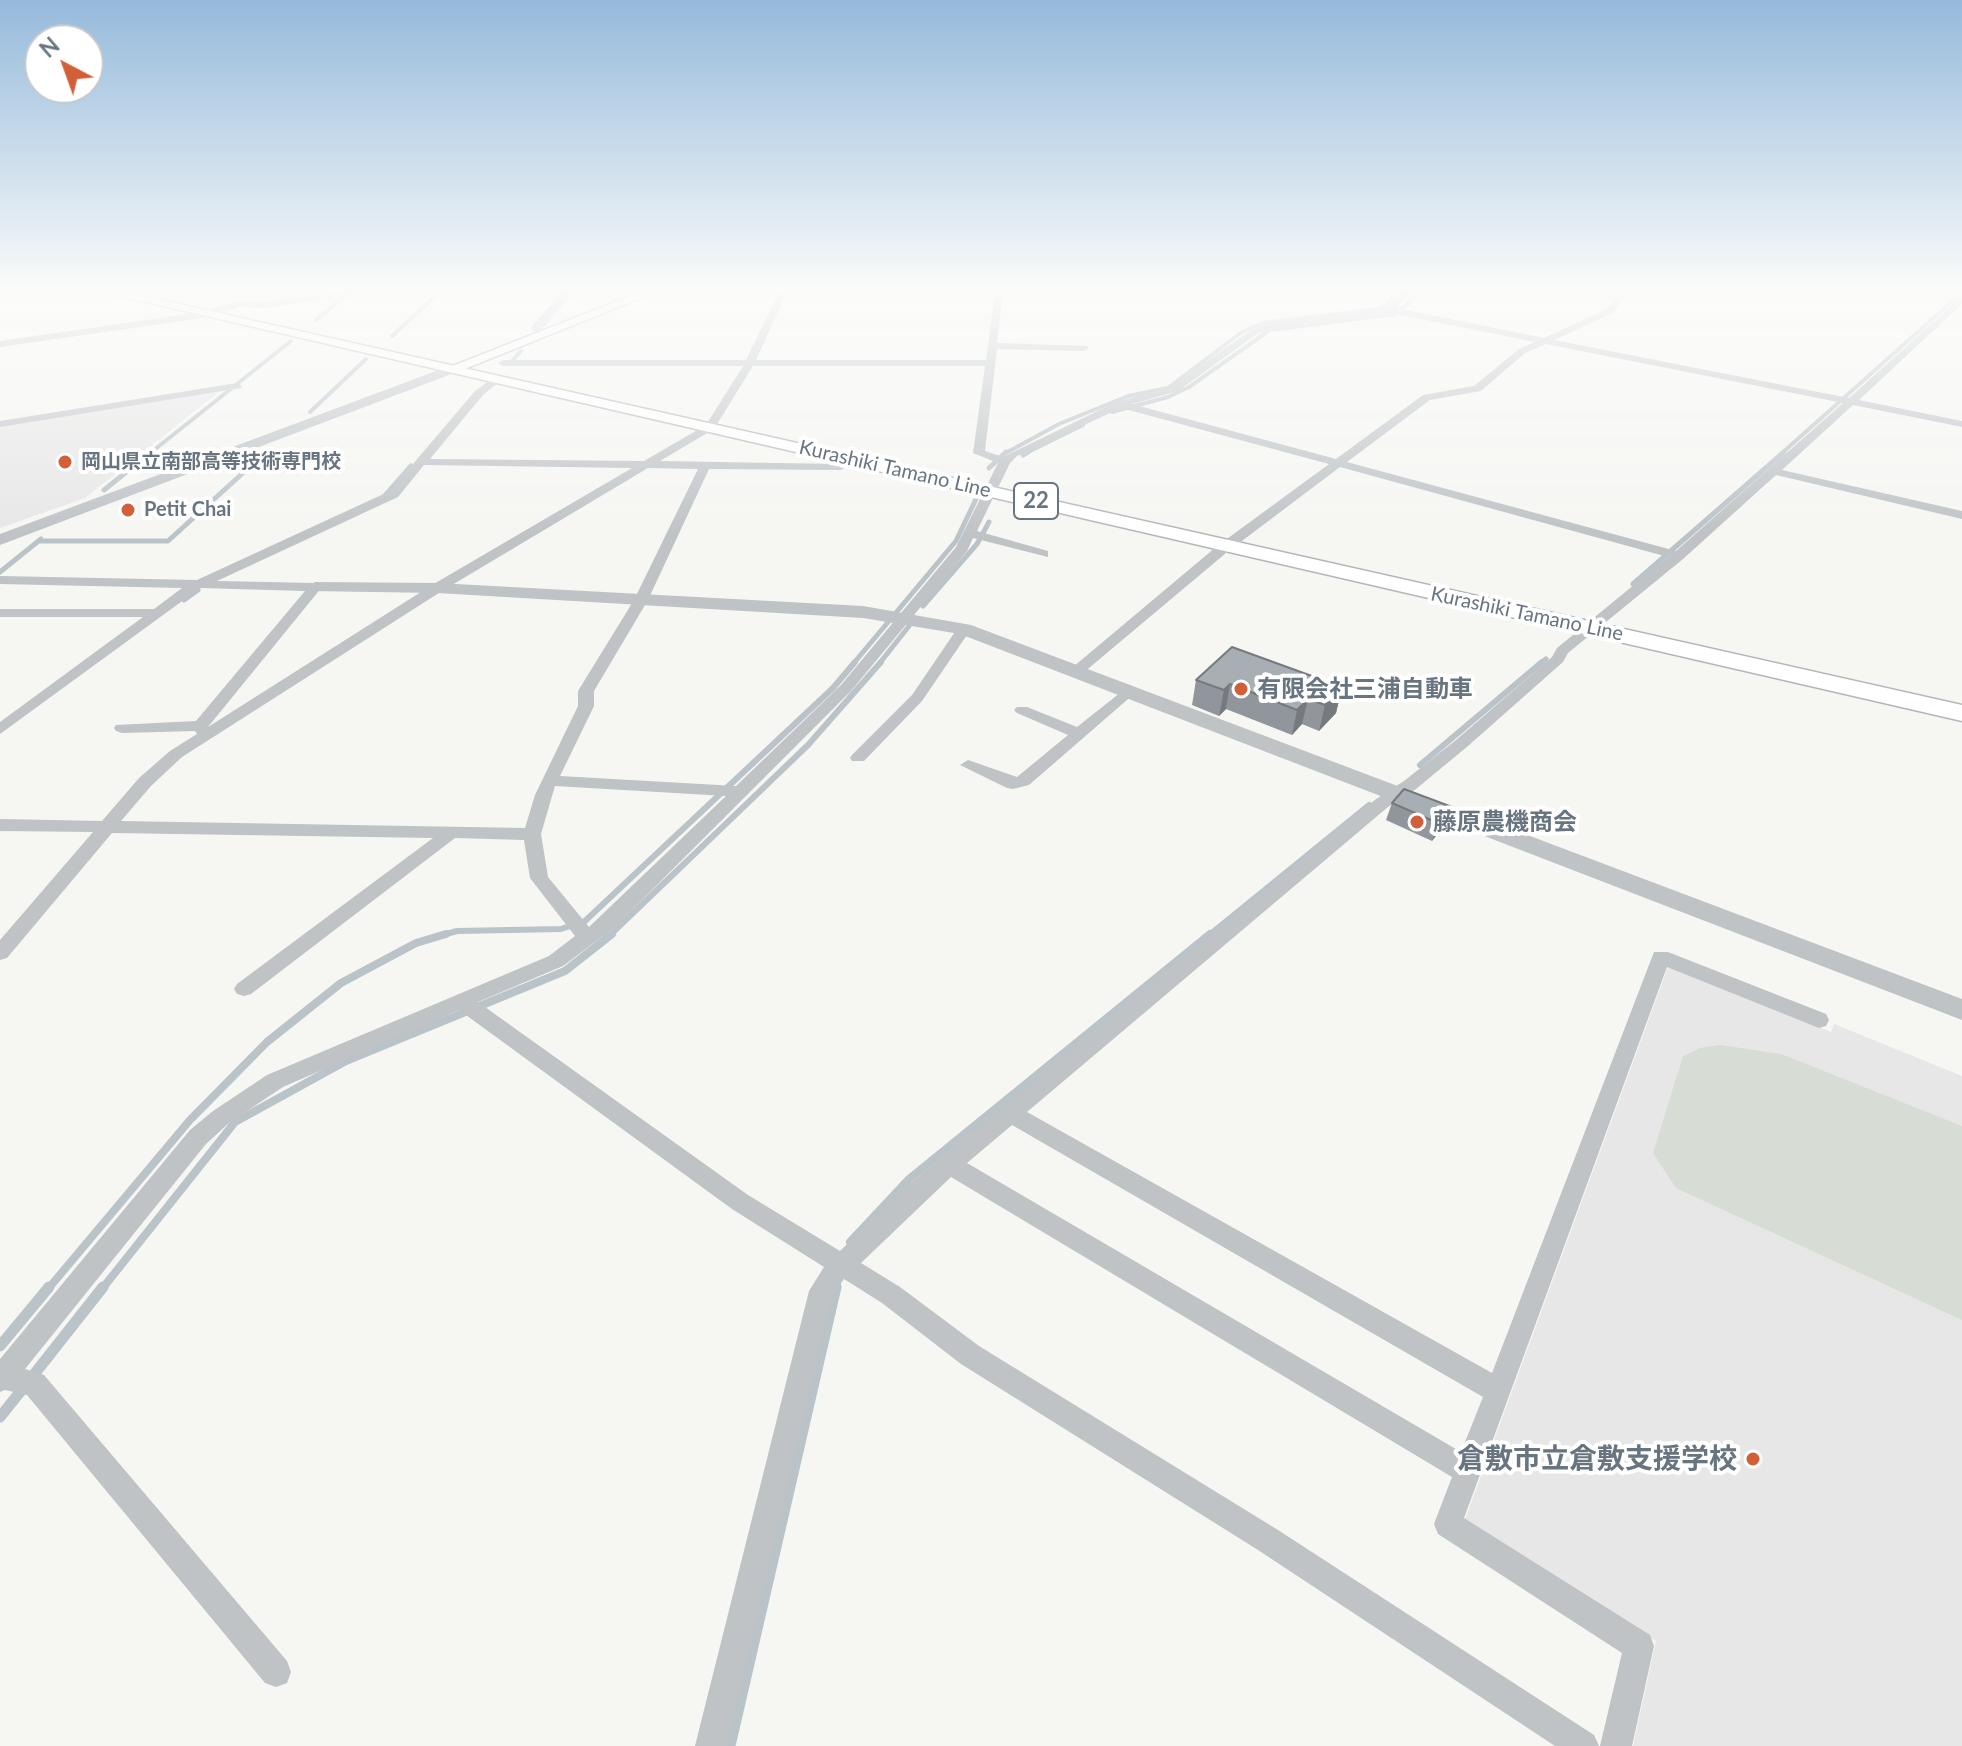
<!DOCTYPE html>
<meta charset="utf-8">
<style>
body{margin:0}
#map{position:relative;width:1962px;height:1746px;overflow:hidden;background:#f6f6f3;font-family:Lato,sans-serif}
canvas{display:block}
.north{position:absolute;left:24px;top:24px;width:80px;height:80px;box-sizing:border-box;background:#fff;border:2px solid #c3c8cd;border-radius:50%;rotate:319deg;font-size:22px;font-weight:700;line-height:32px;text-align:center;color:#687581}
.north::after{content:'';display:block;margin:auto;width:28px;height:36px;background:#d25f37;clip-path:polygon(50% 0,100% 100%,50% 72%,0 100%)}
</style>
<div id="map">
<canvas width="1962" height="1746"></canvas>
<div class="north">N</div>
</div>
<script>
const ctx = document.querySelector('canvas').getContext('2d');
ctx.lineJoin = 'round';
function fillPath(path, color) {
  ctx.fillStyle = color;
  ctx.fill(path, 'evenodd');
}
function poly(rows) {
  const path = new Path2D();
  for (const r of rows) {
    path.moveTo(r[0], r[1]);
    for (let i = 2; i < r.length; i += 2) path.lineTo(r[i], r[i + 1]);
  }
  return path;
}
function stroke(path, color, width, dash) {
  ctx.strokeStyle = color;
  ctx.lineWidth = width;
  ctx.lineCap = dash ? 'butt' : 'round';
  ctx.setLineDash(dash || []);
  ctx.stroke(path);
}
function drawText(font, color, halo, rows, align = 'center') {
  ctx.font = font + ' Lato,"Noto Sans JP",sans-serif';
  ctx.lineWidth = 8;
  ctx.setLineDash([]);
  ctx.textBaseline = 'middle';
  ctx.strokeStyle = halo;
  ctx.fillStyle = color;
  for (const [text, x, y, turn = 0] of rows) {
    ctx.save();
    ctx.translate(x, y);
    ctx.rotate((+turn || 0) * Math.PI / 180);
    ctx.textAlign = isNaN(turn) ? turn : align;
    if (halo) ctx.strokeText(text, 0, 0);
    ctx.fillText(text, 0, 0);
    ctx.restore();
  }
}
fillPath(poly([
 [224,388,85,498,0,528,0,426],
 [1675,966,1831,1032,1834,1024,1962,1076,1962,1746,1633,1746,1656,1641,1464,1522,1668,967]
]), '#e6e7e6');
fillPath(poly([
 [1720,1045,1781,1054,1962,1126,1962,1320,1676,1188,1653,1153,1683,1056,1700,1048]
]), '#d7dcd4');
stroke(poly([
 [1931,292,1962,293],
 [316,320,350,292],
 [543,325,571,292],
 [392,336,440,292],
 [513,360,521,351],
 [310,412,366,359],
 [1112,412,1168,397,1189,387,1270,330,1395,314,1410,302,1413,292],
 [149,454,291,341],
 [264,454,268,451],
 [1004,454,1059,424,1128,396,1168,388,1242,332,1263,323,1378,309,1388,305,1395,292],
 [1024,454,1083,425],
 [1781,454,1957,297,1956,292]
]), '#bac3c8', 4);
stroke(poly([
 [1023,455,1028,452],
 [989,468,1006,452],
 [104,490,151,452],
 [383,498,411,466],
 [38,541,168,541,266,452],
 [0,572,41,539],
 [1633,584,1784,452],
 [184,600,198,590],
 [923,606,977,544,989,522],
 [853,664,956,541,976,499],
 [879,664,909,626],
 [1540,664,1546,659]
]), '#bac3c8', 5);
stroke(poly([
 [1420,765,1542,662],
 [439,936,457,931,561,929,585,921,833,688,855,662],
 [609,936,808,745,881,662],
 [1208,936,1369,805]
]), '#bac3c8', 6);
stroke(poly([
 [850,1242,909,1179,1210,934],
 [48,1289,190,1120,267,1042,341,983,416,943,446,934],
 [102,1289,235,1122,346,1061,565,971,612,934],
 [836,1289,837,1284]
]), '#bac3c8', 8);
stroke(poly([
 [0,1346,49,1287],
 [32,1377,103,1287],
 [0,1417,24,1387],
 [730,1746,836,1287]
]), '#bac3c8', 11);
const secondary = poly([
 [640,292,656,292,457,372,445,369,640,292]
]);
const primary = poly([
 [102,292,126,292,1962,705,1962,721,102,292]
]);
stroke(secondary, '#b4b8bc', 3);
stroke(primary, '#b3b7ba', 3);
fillPath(poly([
 [343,292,363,292,267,308,239,307,196,319,0,347,0,341,195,313,239,301,267,302,343,292],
 [562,292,570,292,541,327,547,331,547,335,532,330,532,326,562,292],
 [779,292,787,292,756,360,986,360,995,292,1003,292,997,343,1087,346,1089,348,1084,351,997,349,985,451,1003,457,1116,402,1170,387,1251,330,1276,321,1388,308,1402,292,1410,292,1397,308,1544,338,1607,309,1612,303,1610,292,1618,292,1620,303,1613,313,1554,340,1849,398,1962,296,1962,304,1859,400,1962,421,1962,427,1853,405,1782,470,1962,511,1962,519,1776,475,1683,559,1568,653,1563,662,1468,746,1416,789,1388,807,1027,1112,1492,1373,1654,952,1668,952,1826,1014,1829,1020,1826,1026,1819,1028,1667,967,1464,1518,1650,1635,1654,1646,1632,1746,1600,1746,1622,1653,1438,1534,1434,1524,1452,1477,951,1177,861,1263,900,1287,979,1346,1278,1530,1594,1735,1599,1746,1555,1746,1258,1550,961,1364,882,1303,844,1279,832,1295,727,1746,695,1746,809,1291,824,1267,732,1209,459,1010,283,1087,229,1123,206,1144,25,1369,44,1375,287,1661,291,1672,287,1683,276,1687,265,1683,27,1395,5,1390,0,1392,0,1359,190,1130,213,1111,267,1075,549,956,575,936,530,878,524,840,455,838,251,994,244,996,237,994,234,989,237,984,433,838,112,833,7,958,0,960,0,940,93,832,0,831,0,819,102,821,139,778,170,751,197,734,195,731,122,733,116,731,114,728,116,725,196,721,305,591,201,588,196,591,0,734,0,722,143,617,0,617,0,609,154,609,182,588,0,584,0,576,197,580,390,491,475,391,497,375,501,376,501,380,483,395,430,459,644,461,706,425,743,366,503,366,498,363,503,360,746,360,779,292],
 [1391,313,1535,342,1519,349,1474,386,1423,395,1336,459,1132,404,1178,391,1257,334,1278,327,1391,313],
 [1546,344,1843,403,1676,551,1347,462,1430,400,1481,391,1525,353,1546,344],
 [753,366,985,366,973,453,998,463,956,547,841,685,736,786,560,776,594,706,594,691,648,600,709,469,841,470,857,460,851,457,838,464,660,461,714,429,753,366],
 [1121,408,1329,464,1216,547,1073,667,1073,673,1083,673,1226,553,1340,467,1668,557,1557,648,1552,657,1456,740,1404,781,1376,799,909,1184,840,1251,748,1195,478,1002,563,966,615,927,851,691,967,551,973,538,1048,557,1048,551,977,531,1010,463,1017,456,1121,408],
 [424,465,632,468,432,585,208,727,322,587,315,583,217,581,398,497,424,465],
 [648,468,698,469,634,600,578,691,578,706,535,795,525,828,121,821,151,786,182,757,442,591,648,468],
 [555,786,726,796,589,927,548,877,541,834,555,786],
 [1012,1125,1483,1397,1461,1452,967,1163,1012,1125],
 [237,383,242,386,241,388,0,427,0,421,237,383],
 [964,625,971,629,922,701,864,761,852,761,850,758,852,755,912,695,959,626,964,625],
 [1130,685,1138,690,1135,693,1029,785,1013,789,1007,788,960,765,968,760,1017,777,1068,735,1017,713,1014,710,1017,707,1027,707,1077,727,1130,685]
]), '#bfc3c6');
fillPath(poly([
 [452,365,459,369,457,372,0,545,0,534,452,365],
 [315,582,437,583,863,606,971,625,1962,999,1962,1020,960,634,863,618,437,593,309,591,306,587,315,582]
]), '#bfc3c6');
fillPath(secondary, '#fff');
fillPath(primary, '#fff');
fillPath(poly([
 [1196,680,1342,687,1336,713,1319,731,1302,724,1292,735,1226,709,1219,716,1192,705],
 [1392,803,1445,824,1432,841,1386,820]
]), '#90969b');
fillPath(poly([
 [1230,684,1226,709,1219,716,1224,690],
 [1342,687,1336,713,1319,731,1325,705],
 [1308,699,1302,724,1292,735,1297,710],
 [1452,807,1445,824,1432,841,1438,823]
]), '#767a7e');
const building = poly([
 [1232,647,1342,687,1325,705,1308,699,1297,710,1230,684,1224,690,1196,680,1232,647],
 [1404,789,1452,807,1438,823,1392,803,1404,789]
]);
fillPath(building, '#a8afb4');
stroke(building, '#767a7e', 2);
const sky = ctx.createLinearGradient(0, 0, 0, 536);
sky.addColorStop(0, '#95badb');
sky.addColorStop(0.54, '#fbfbfa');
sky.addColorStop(1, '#fbfbfa00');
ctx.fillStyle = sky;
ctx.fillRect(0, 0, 1962, 536);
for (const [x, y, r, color] of [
 [65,462,8,"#d25f37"],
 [128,510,8,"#d25f37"],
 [1241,689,8,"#d25f37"],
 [1417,822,8,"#d25f37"],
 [1753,1459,8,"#d25f37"]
]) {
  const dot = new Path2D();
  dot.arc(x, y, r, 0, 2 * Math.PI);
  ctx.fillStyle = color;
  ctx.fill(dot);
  stroke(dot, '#fff', 3);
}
drawText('bold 20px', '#687581', '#fff', [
 ["岡山県立南部高等技術専門校",81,462],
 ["Petit Chai",144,510]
], 'left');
drawText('20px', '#687581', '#fff', [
 ["Kurashiki Tamano Line",895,469,13],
 ["Kurashiki Tamano Line",1527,614,12]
]);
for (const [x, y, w] of [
 [1036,501,44]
]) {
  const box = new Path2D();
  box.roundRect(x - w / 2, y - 18, w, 36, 6);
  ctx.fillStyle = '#fff';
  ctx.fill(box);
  stroke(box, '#687581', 2);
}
drawText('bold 22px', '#687581', null, [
 ["22",1036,501]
]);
drawText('bold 24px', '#687581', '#fff', [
 ["有限会社三浦自動車",1257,689],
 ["藤原農機商会",1433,822]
], 'left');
drawText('bold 28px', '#687581', '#fff', [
 ["倉敷市立倉敷支援学校",1737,1459]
], 'right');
</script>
